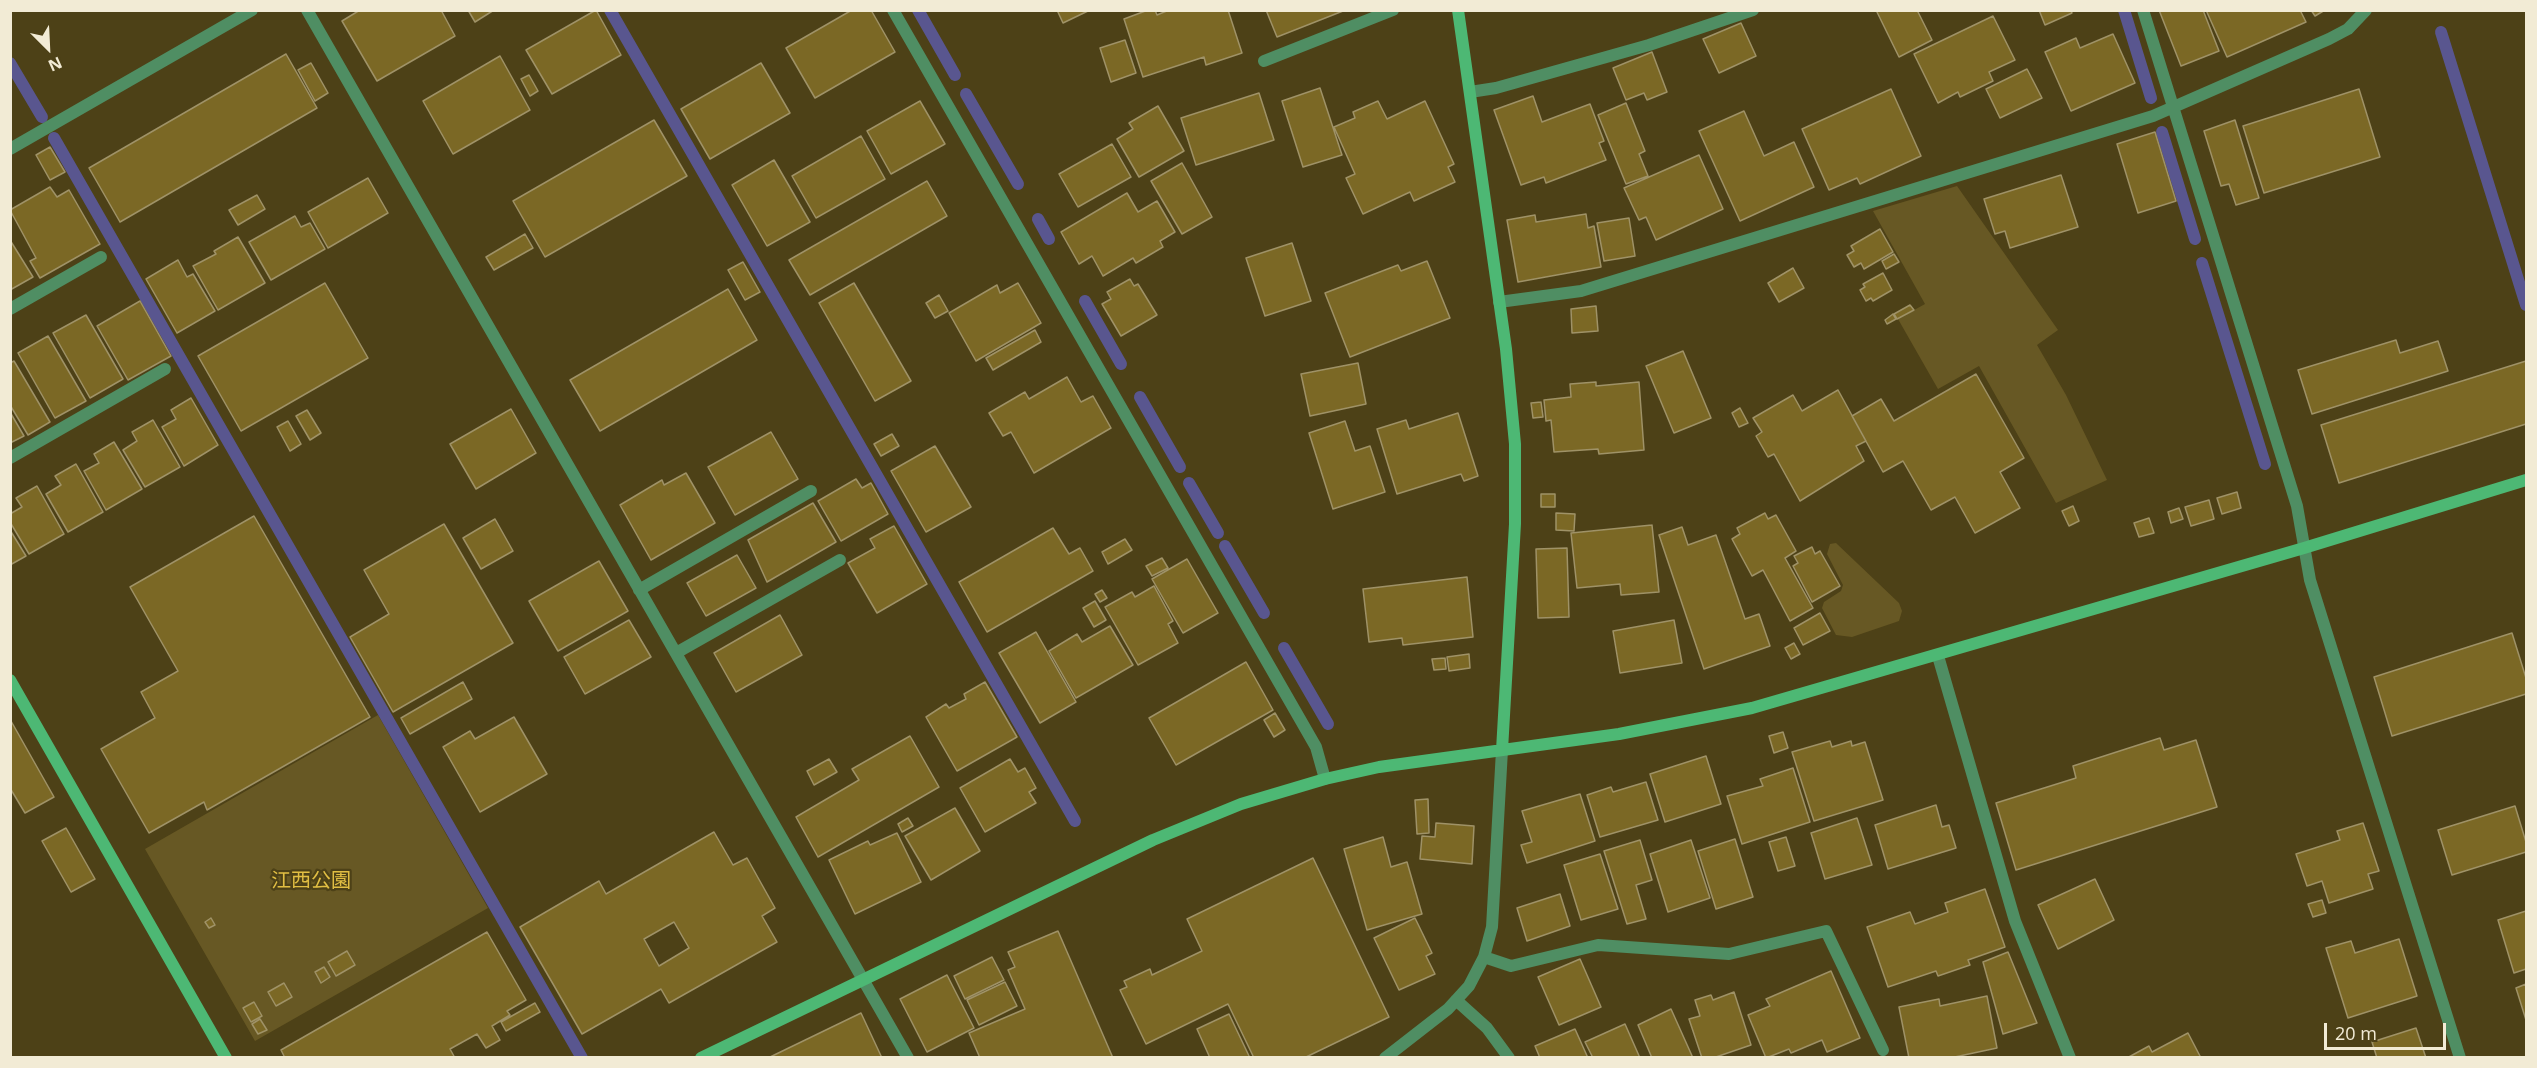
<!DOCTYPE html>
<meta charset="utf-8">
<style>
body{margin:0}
#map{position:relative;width:2537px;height:1068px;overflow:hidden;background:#4d4117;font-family:"Open Sans",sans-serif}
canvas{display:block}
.frame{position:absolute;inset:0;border:12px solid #f2ebd5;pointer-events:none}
.north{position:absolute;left:18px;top:18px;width:60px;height:60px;-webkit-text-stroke:4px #4d4117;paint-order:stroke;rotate:156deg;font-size:16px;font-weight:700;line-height:24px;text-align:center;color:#f2ebd5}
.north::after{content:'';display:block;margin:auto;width:21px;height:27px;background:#f2ebd5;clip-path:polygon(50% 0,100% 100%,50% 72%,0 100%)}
.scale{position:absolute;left:2324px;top:1023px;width:122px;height:27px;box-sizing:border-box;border:3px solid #f2ebd5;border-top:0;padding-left:8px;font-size:18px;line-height:21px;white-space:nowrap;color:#f2ebd5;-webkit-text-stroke:4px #4d4117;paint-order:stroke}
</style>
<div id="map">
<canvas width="2537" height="1068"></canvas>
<div class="frame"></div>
<div class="north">N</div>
<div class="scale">20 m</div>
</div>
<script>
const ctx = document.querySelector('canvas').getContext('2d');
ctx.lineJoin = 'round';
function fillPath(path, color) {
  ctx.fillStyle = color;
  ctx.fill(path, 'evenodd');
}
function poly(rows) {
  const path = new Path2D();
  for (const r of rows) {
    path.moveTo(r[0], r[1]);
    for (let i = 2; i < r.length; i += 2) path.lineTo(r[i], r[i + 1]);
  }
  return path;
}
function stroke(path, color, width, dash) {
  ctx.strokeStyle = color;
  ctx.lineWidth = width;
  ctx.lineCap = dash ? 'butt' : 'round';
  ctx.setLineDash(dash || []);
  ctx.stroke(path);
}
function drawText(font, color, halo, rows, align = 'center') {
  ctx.font = font + ' "Open Sans","Noto Sans JP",sans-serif';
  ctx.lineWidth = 4.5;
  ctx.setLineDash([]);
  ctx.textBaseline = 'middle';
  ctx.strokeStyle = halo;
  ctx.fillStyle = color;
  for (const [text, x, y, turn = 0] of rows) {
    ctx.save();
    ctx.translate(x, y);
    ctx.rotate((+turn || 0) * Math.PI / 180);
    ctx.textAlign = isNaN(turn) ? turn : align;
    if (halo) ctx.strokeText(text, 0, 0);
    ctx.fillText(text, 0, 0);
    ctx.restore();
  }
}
fillPath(poly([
 [1957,186,2058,330,2037,345,2066,395,2107,480,2056,503,1979,366,1938,389,1898,319,1925,304,1873,211],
 [1836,543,1899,603,1902,611,1899,621,1852,637,1836,635,1822,608,1824,602,1841,591,1843,585,1827,554,1830,544],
 [378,715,488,908,255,1041,145,849]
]), '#675824');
stroke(poly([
 [610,10,1075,821],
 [918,10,955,75],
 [2124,10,2151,98],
 [2441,32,2526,305],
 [10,63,42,117],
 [966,94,1018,184],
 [2162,132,2195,239],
 [54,138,582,1058],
 [1038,219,1049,239],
 [2202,263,2265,464],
 [1085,301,1121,364],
 [1140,397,1180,467],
 [1189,483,1218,533],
 [1225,546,1264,613],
 [1284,648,1328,724]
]), '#59568f', 12);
const building = poly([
 [360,10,441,10,455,36,377,81,342,21,360,10],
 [468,10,494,10,475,22,468,10],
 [596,10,621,55,552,94,526,50,596,10],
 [852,10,871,10,895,52,815,98,786,48,852,10],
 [1057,10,1090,10,1063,23,1057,10],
 [1148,10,1155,10,1157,15,1169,10,1228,10,1242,53,1206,65,1204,57,1143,77,1124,19,1148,10],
 [1266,10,1343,10,1343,11,1277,37,1266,10],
 [1876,10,1917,10,1932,40,1899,57,1876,10],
 [2039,10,2070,10,2072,13,2045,25,2039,10],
 [2159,10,2203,10,2219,51,2181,66,2159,10],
 [2206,10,2300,10,2306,22,2227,57,2206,10],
 [2311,10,2325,10,2315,16,2311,10],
 [1993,16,2015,60,1989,72,1993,81,1960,97,1958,92,1938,103,1914,54,1993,16],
 [1741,23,1756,56,1719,73,1703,39,1741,23],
 [2113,34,2135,83,2071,111,2045,52,2076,38,2080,48,2113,34],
 [1125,40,1136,73,1111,82,1100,48,1125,40],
 [1652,52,1667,92,1647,100,1644,93,1626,100,1613,68,1652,52],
 [286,54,317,108,120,222,89,168,286,54],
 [500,56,530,110,453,154,423,101,500,56],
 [311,63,328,93,315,101,298,70,311,63],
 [761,63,790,113,710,159,681,109,761,63],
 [2027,69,2042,98,2000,118,1986,89,2027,69],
 [529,75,538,91,530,96,521,79,529,75],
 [1320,88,1342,155,1303,167,1282,101,1320,88],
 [1891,89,1921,156,1860,184,1857,178,1829,190,1802,129,1891,89],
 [2359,89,2380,157,2264,193,2243,126,2359,89],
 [1259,93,1274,140,1196,165,1181,118,1259,93],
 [1533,96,1542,122,1590,104,1604,141,1599,143,1606,160,1546,183,1544,177,1521,185,1494,110,1533,96],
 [920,101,945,144,891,174,867,131,920,101],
 [1378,101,1387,119,1425,101,1454,164,1448,167,1455,182,1414,201,1410,192,1363,214,1346,178,1355,174,1334,127,1355,118,1353,112,1378,101],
 [1626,103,1645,151,1639,154,1648,176,1626,184,1598,115,1626,103],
 [1158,106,1184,151,1139,177,1117,139,1133,129,1129,123,1158,106],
 [1744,111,1764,156,1794,142,1814,187,1740,221,1699,131,1744,111],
 [654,120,687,176,545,257,513,201,654,120],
 [2235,120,2259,198,2236,205,2229,184,2221,186,2204,131,2235,120],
 [2155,132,2176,201,2138,213,2117,144,2155,132],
 [861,136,885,179,816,218,792,176,861,136],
 [1112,144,1131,177,1078,207,1059,174,1112,144],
 [50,147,65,172,50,180,36,155,50,147],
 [1699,155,1723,209,1656,240,1646,217,1639,220,1624,188,1699,155],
 [774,160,810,222,767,246,732,185,774,160],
 [1182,163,1212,217,1182,234,1151,181,1182,163],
 [2061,175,2078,227,2010,248,2005,231,1995,234,1984,199,2061,175],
 [368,178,388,213,328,248,308,212,368,178],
 [927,181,947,216,810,295,789,260,927,181],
 [50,187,57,197,69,190,100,244,40,278,30,261,36,258,10,210,50,187],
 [1127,193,1138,212,1157,201,1175,232,1160,241,1163,247,1136,263,1133,258,1103,276,1092,256,1079,264,1061,232,1127,193],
 [257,195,265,209,238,225,229,210,257,195],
 [1586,214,1588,228,1594,226,1601,267,1518,282,1507,220,1535,215,1536,222,1586,214],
 [295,216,301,227,310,223,325,249,271,280,249,242,295,216],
 [1629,218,1635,256,1604,261,1597,223,1629,218],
 [1880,229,1893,252,1864,269,1861,263,1854,267,1847,255,1854,251,1851,246,1880,229],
 [525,234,533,248,494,270,486,257,525,234],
 [238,237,265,283,218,310,193,266,216,254,214,251,238,237],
 [10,240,33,277,10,290,10,240],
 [1292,243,1311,301,1265,316,1246,258,1292,243],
 [1894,254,1899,262,1886,269,1882,261,1894,254],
 [178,260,187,277,193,274,215,311,177,333,146,279,178,260],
 [1427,261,1450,318,1350,357,1325,293,1398,265,1401,271,1427,261],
 [743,262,760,292,745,300,728,270,743,262],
 [1793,268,1804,288,1779,302,1768,283,1793,268],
 [1883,273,1892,290,1873,301,1871,298,1866,301,1860,290,1865,287,1863,284,1883,273],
 [1130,279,1134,286,1138,284,1157,315,1121,336,1102,304,1111,299,1107,292,1130,279],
 [325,283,368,358,241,431,198,356,325,283],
 [854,283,911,381,875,401,819,303,854,283],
 [1018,283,1041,323,976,361,949,313,997,285,1000,293,1018,283],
 [728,289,757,340,600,431,570,380,728,289],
 [939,295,948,311,935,318,926,303,939,295],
 [140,301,171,356,128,380,97,326,140,301],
 [1910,305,1914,310,1897,319,1894,314,1910,305],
 [1596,306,1598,331,1572,333,1571,309,1596,306],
 [1893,314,1896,319,1887,324,1885,320,1893,314],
 [86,315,123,379,90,398,53,333,86,315],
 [1035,330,1041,342,993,370,986,358,1035,330],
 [48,336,86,401,55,418,18,353,48,336],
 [2396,340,2400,353,2438,341,2448,371,2312,414,2298,370,2396,340],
 [1683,351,1711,418,1674,433,1646,366,1683,351],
 [14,361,50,422,28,435,10,405,10,363,14,361],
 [2526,361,2526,424,2339,483,2321,425,2526,361],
 [1358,363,1366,404,1310,416,1301,374,1358,363],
 [1976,374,2024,458,2000,472,2020,508,1975,533,1955,497,1931,510,1903,461,1883,472,1852,416,1881,399,1894,421,1976,374],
 [1067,377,1081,402,1093,396,1111,428,1034,473,1011,432,1003,436,989,413,1025,392,1029,399,1067,377],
 [1596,382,1596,386,1639,382,1644,450,1599,454,1598,449,1554,452,1551,420,1546,421,1544,400,1571,397,1570,384,1596,382],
 [1838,390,1866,441,1856,446,1864,461,1800,501,1774,454,1768,457,1756,436,1762,432,1753,418,1793,395,1802,411,1838,390],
 [191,398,218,445,184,466,162,427,176,419,171,410,191,398],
 [1541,402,1543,417,1533,418,1531,403,1541,402],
 [1740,408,1748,423,1739,427,1732,413,1740,408],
 [511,409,536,453,476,489,450,444,511,409],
 [307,410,321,433,310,440,296,416,307,410],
 [10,412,24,436,10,443,10,412],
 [1458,413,1478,476,1464,481,1461,474,1397,494,1377,429,1406,420,1409,429,1458,413],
 [153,420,180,467,145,487,123,450,137,441,132,432,153,420],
 [288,421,301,444,290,451,277,427,288,421],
 [1345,421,1355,451,1370,446,1385,492,1333,509,1309,433,1345,421],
 [771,432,798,479,735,515,708,467,771,432],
 [892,434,899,446,881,456,874,444,892,434],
 [114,442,142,489,106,510,84,471,99,463,94,454,114,442],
 [935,446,971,507,926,532,891,471,935,446],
 [76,464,103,512,68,532,46,494,61,485,55,476,76,464],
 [686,473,715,523,651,560,620,505,662,480,664,485,686,473],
 [856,479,862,488,871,483,888,514,841,541,818,501,856,479],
 [37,486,64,534,29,554,10,522,10,514,22,507,16,498,37,486],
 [2237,492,2241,508,2222,514,2217,498,2237,492],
 [1541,494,1555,494,1555,507,1541,507,1541,494],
 [2209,500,2214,519,2191,526,2185,507,2209,500],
 [813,503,836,542,767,582,748,540,813,503],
 [2073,506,2079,521,2069,526,2062,511,2073,506],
 [2179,508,2183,519,2171,523,2168,512,2179,508],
 [1556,513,1575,514,1574,531,1556,530,1556,513],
 [1765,513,1768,519,1776,515,1796,551,1785,558,1813,608,1790,621,1763,570,1752,576,1732,539,1740,534,1737,528,1765,513],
 [254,516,370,717,207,810,204,802,149,833,101,749,155,718,141,692,178,671,130,587,254,516],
 [2149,518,2154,533,2139,537,2134,523,2149,518],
 [495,519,513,551,481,569,463,538,495,519],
 [444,524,513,643,393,712,350,637,389,614,364,570,444,524],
 [1652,525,1659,592,1621,595,1620,584,1577,588,1571,533,1652,525],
 [894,526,927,584,877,613,848,563,875,548,870,539,894,526],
 [1682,527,1688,545,1716,535,1745,619,1759,614,1770,646,1704,669,1659,535,1682,527],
 [1053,528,1069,554,1080,548,1093,571,987,632,959,582,1053,528],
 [10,530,26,556,10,565,10,530],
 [1125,539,1132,550,1108,564,1102,552,1125,539],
 [1812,547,1815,554,1820,551,1840,586,1812,602,1793,566,1798,563,1794,556,1812,547],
 [1567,548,1569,617,1538,618,1536,549,1567,548],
 [737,555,756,588,706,616,687,583,737,555],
 [1162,558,1168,568,1152,576,1146,566,1162,558],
 [1187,559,1218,613,1183,633,1152,579,1187,559],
 [599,561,628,611,558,651,529,601,599,561],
 [1467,577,1473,637,1403,645,1402,638,1369,642,1363,589,1467,577],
 [1154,586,1173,621,1168,624,1178,643,1138,665,1105,607,1132,592,1135,597,1154,586],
 [1102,590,1107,598,1100,602,1095,594,1102,590],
 [1095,601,1106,620,1094,627,1083,608,1095,601],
 [1820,613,1830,631,1803,645,1794,628,1820,613],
 [780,615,802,655,736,692,714,653,780,615],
 [629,620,651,657,585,694,564,657,629,620],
 [1674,620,1682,663,1620,673,1613,631,1674,620],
 [1110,626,1133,665,1076,698,1049,651,1077,634,1082,642,1110,626],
 [1036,632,1076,702,1040,723,999,653,1036,632],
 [2512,633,2526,678,2526,694,2392,736,2374,677,2512,633],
 [1794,643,1800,654,1791,659,1785,648,1794,643],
 [1469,654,1470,668,1449,671,1447,657,1469,654],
 [1445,658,1446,669,1434,670,1432,659,1445,658],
 [1246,662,1273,710,1176,765,1149,718,1246,662],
 [463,682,472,699,410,734,401,718,463,682],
 [985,682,1017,737,957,771,926,717,946,704,949,708,966,699,964,694,985,682],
 [1275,713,1285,730,1274,737,1264,720,1275,713],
 [514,717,547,774,480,812,443,747,470,731,475,739,514,717],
 [11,721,54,797,25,813,10,788,11,721],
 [1783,732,1788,748,1774,753,1769,736,1783,732],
 [910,736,939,787,818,857,796,817,859,780,852,769,910,736],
 [2160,738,2164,750,2196,740,2217,807,2016,870,1996,803,2076,778,2073,766,2160,738],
 [1830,741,1832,747,1851,741,1852,746,1865,742,1883,800,1814,821,1792,752,1830,741],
 [1706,756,1721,804,1665,822,1650,774,1706,756],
 [829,759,837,772,814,785,807,771,829,759],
 [1010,759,1018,772,1025,768,1036,788,1029,792,1036,803,985,832,960,788,1010,759],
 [1793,768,1810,822,1742,844,1727,796,1763,786,1760,779,1793,768],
 [1646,782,1658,820,1600,837,1587,795,1611,787,1613,792,1646,782],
 [1580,794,1595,841,1527,863,1521,845,1532,842,1522,811,1580,794],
 [1428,799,1429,833,1417,834,1415,800,1428,799],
 [1936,805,1942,827,1949,825,1956,848,1888,869,1875,825,1936,805],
 [2515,806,2526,842,2526,852,2452,875,2438,830,2515,806],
 [955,808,980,851,931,880,905,836,955,808],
 [908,818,913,826,902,832,898,824,908,818],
 [1857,818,1872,865,1825,879,1811,833,1857,818],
 [1436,823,1474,826,1472,864,1420,859,1422,836,1435,837,1436,823],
 [2363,823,2379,871,2368,874,2373,889,2329,903,2322,881,2307,886,2296,854,2340,840,2337,831,2363,823],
 [66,828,95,879,71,892,42,841,66,828],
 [714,832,733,865,747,858,775,908,762,916,777,942,669,1003,661,989,582,1034,520,927,599,881,606,894,714,832],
 [674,922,689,948,659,966,644,939,674,922],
 [897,833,921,882,855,914,829,860,868,841,870,845,897,833],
 [1383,837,1391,867,1407,862,1422,914,1367,930,1344,849,1383,837],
 [1786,837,1795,866,1778,871,1769,842,1786,837],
 [1735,839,1753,897,1716,909,1698,851,1735,839],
 [1640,840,1652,880,1636,885,1646,919,1627,924,1604,851,1640,840],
 [1691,840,1710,898,1668,912,1650,854,1691,840],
 [1600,854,1618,909,1581,920,1564,865,1600,854],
 [1313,858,1389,1017,1304,1058,1254,1058,1228,1004,1146,1044,1120,990,1127,987,1124,981,1150,969,1152,975,1202,951,1187,919,1313,858],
 [2095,879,2114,920,2058,949,2038,905,2095,879],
 [1985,889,2005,947,1968,960,1970,965,1938,976,1936,971,1888,987,1867,927,1910,912,1915,924,1948,912,1945,903,1985,889],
 [1560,894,1570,926,1527,941,1517,908,1560,894],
 [2322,900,2326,913,2313,917,2308,904,2322,900],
 [2526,911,2526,969,2514,973,2498,920,2526,911],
 [211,918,215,925,209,928,205,922,211,918],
 [1415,918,1432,953,1426,956,1435,974,1399,990,1374,938,1415,918],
 [1058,931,1113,1058,980,1058,969,1033,1025,1009,1008,970,1015,967,1008,952,1058,931],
 [487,932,526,1000,507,1011,510,1015,492,1026,500,1040,486,1048,477,1034,450,1049,455,1058,285,1058,281,1050,487,932],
 [2399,939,2417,996,2348,1018,2326,948,2351,941,2355,953,2399,939],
 [347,951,355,965,336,976,328,962,347,951],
 [2008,952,2037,1023,2003,1034,1983,962,2008,952],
 [992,957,1004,980,965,999,954,976,992,957],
 [1580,959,1601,1007,1559,1025,1538,977,1580,959],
 [324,967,330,977,321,983,315,972,324,967],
 [1831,971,1860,1038,1827,1052,1822,1040,1791,1053,1789,1049,1766,1058,1748,1015,1770,1006,1766,999,1831,971],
 [947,975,974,1028,927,1052,900,999,947,975],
 [1005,982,1017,1006,979,1025,967,1000,1005,982],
 [284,983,292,997,276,1006,268,992,284,983],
 [2526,984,2526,1020,2516,988,2526,984],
 [1734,992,1751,1045,1713,1058,1702,1058,1689,1019,1700,1016,1695,1000,1711,995,1713,1000,1734,992],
 [1987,996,1997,1048,1950,1058,1909,1058,1899,1007,1939,999,1940,1006,1987,996],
 [254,1002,262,1016,251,1022,243,1008,254,1002],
 [535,1003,540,1012,506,1031,501,1022,535,1003],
 [1671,1009,1693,1058,1652,1058,1638,1025,1671,1009],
 [861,1013,882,1058,768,1058,861,1013],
 [1229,1014,1250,1058,1210,1058,1197,1029,1229,1014],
 [260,1019,267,1030,258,1034,252,1024,260,1019],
 [1625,1024,1640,1058,1593,1058,1585,1042,1625,1024],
 [2416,1028,2426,1058,2377,1058,2372,1042,2416,1028],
 [1575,1029,1588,1058,1540,1058,1535,1046,1575,1029],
 [2188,1033,2201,1058,2127,1058,2149,1046,2152,1052,2188,1033]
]);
fillPath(building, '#7b6825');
stroke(building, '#9f9267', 1.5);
stroke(poly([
 [307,10,908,1058],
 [893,10,1316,747,1325,779],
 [2143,10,2297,506,2310,580,2460,1058],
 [1264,61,1393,10],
 [1470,92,1496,88,1649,45,1753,10],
 [10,149,252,10],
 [1499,302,1581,291,2153,116,2329,39,2348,29,2366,10],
 [10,309,101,257],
 [10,458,165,369],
 [639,590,811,491],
 [676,653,840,560],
 [1938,656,2015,921,2070,1058],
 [1484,957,1511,966,1598,945,1729,954,1826,931,1883,1050],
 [1456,1000,1487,1028,1509,1058],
 [1385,1058,1448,1009,1469,986,1484,957,1492,927,1502,750]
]), '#4f8e63', 12);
stroke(poly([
 [1458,10,1506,349,1515,444,1515,524,1502,750],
 [10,680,226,1058],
 [701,1058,1153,840,1241,804,1325,779,1379,767,1619,734,1752,708,2304,548,2526,480]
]), '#4db874', 12);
drawText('20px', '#e1be43', '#4d4117', [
 ["江西公園",311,881]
]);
</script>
